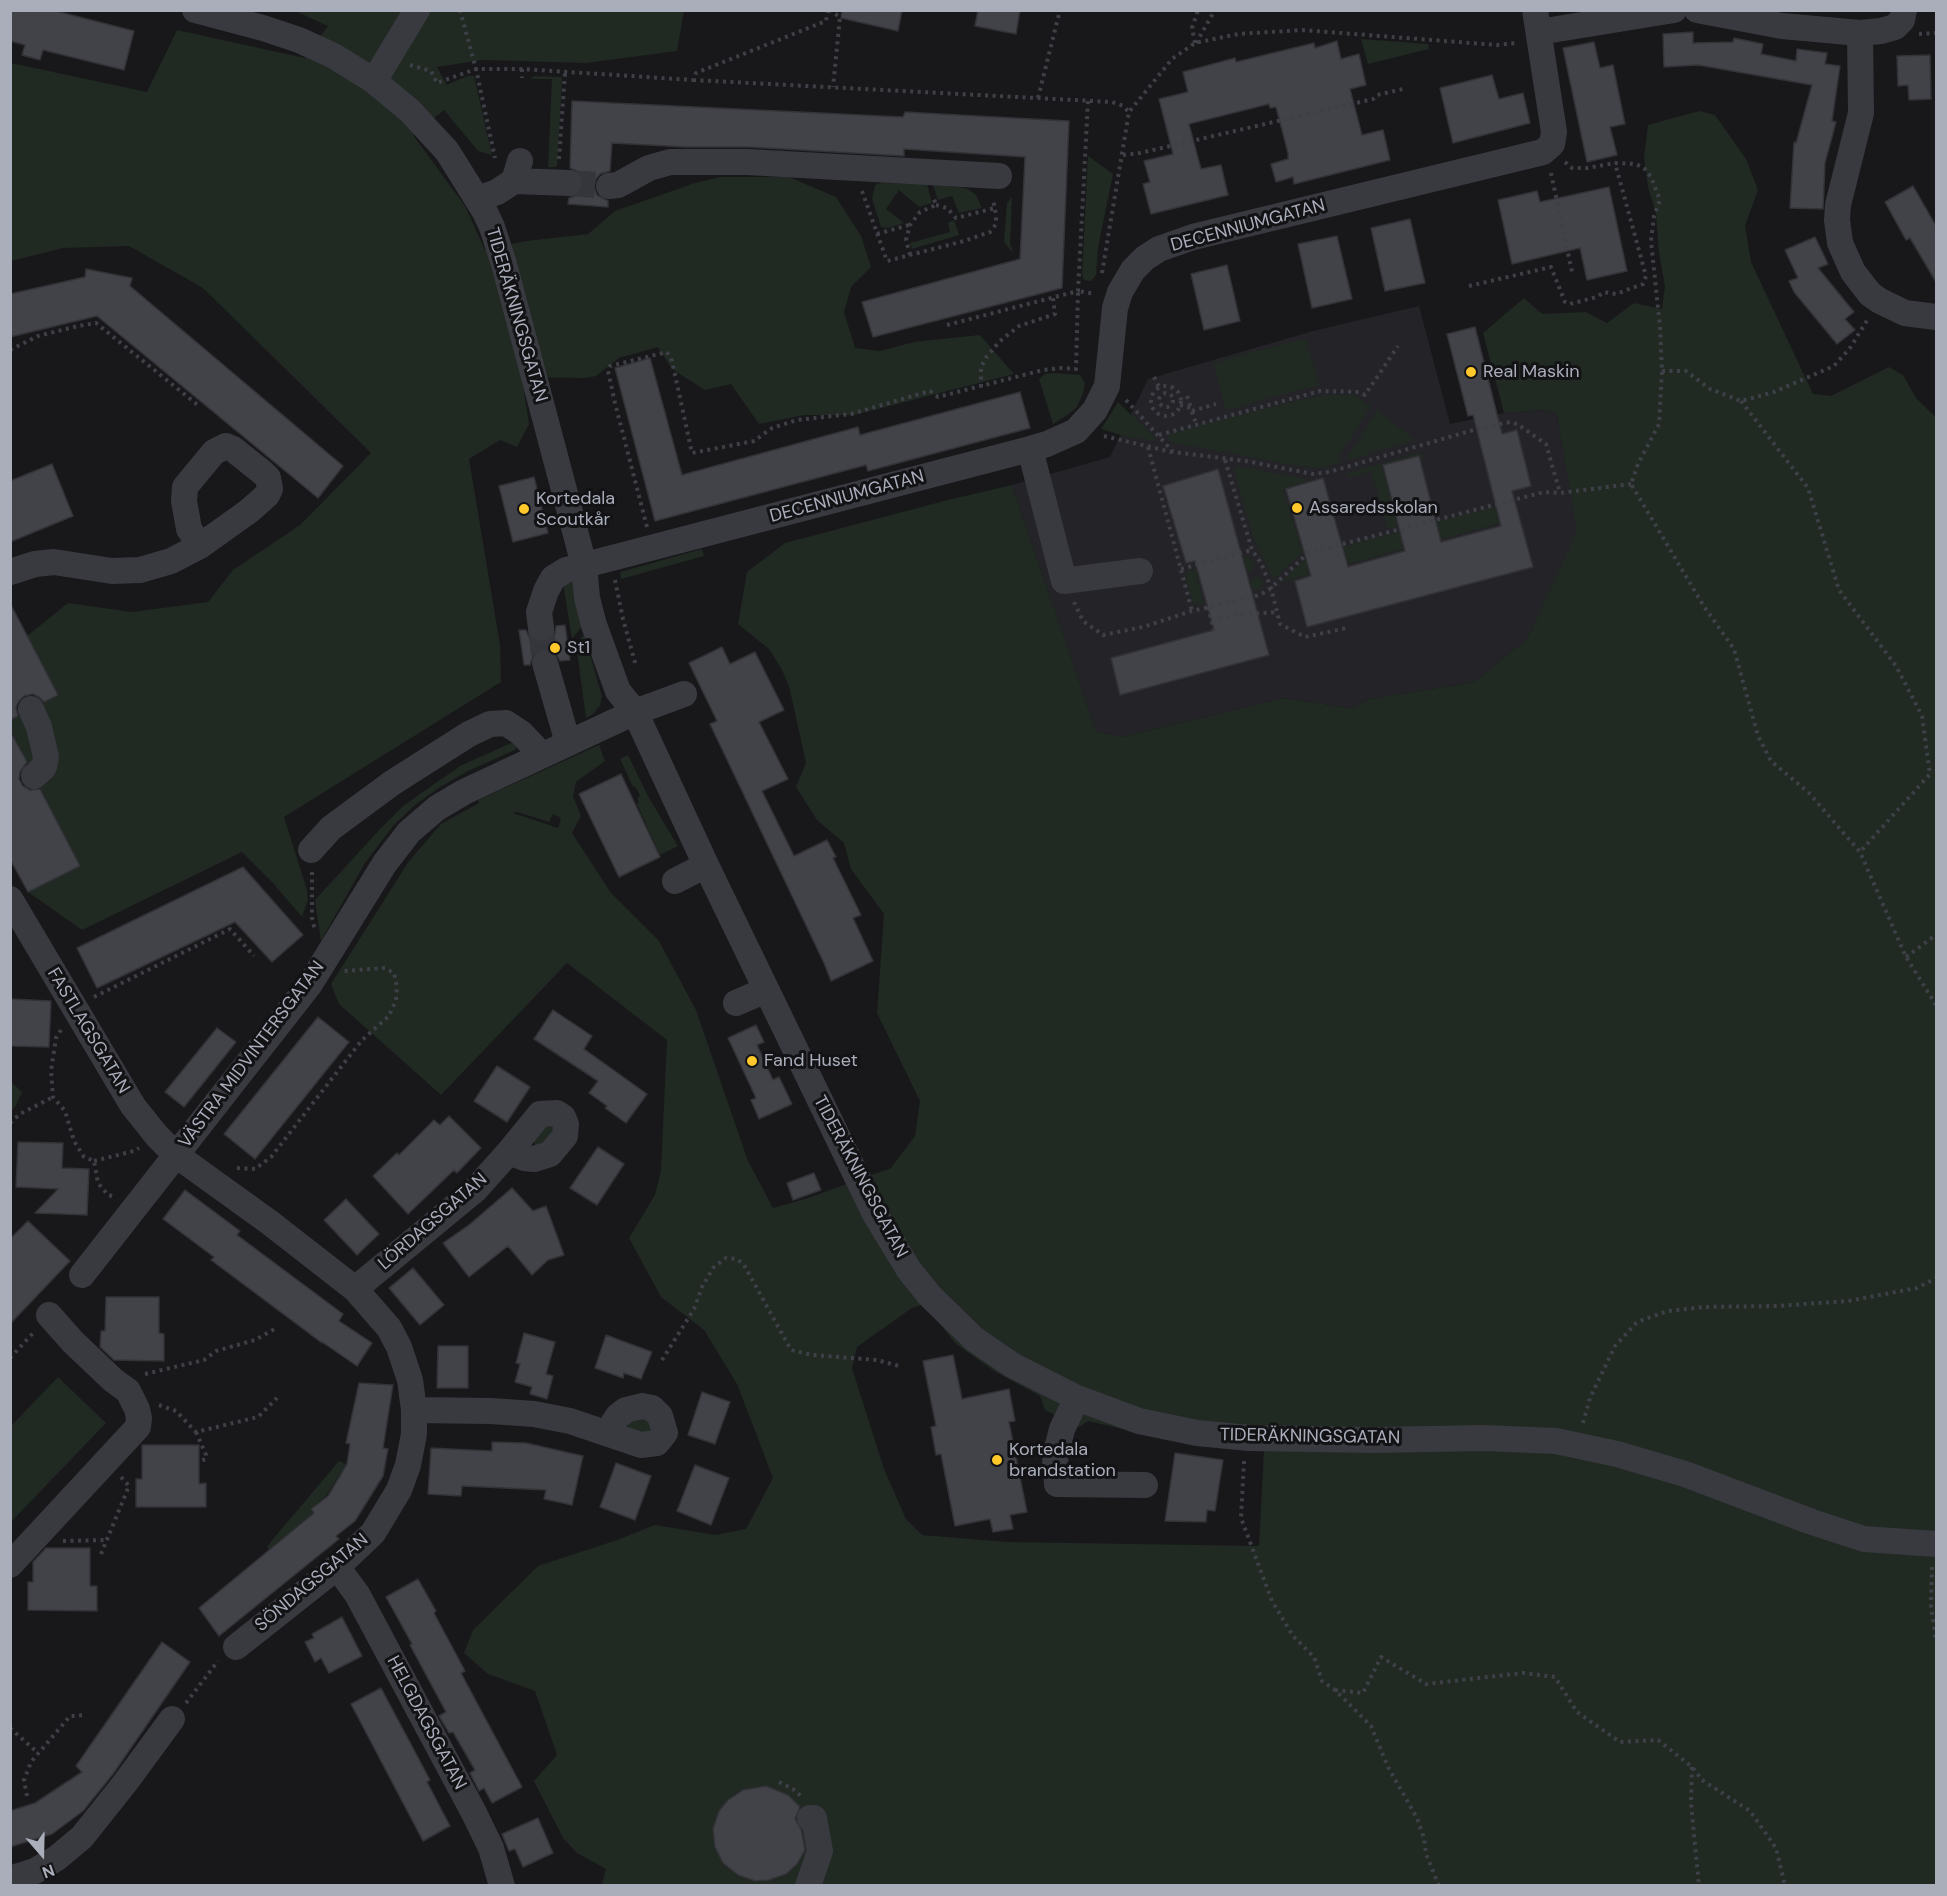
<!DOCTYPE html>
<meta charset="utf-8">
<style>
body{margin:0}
#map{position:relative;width:1947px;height:1896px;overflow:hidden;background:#18181b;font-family:"DM Sans",sans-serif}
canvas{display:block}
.frame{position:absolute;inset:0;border:12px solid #aaaebb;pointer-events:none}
.north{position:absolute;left:12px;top:1824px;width:60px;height:60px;-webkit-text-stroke:4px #131316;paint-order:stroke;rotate:160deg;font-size:16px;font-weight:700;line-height:24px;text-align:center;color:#aaaebb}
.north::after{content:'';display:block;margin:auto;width:21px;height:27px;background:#aaaebb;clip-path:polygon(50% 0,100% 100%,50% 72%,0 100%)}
</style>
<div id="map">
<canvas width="1947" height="1896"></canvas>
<div class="frame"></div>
<div class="north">N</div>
</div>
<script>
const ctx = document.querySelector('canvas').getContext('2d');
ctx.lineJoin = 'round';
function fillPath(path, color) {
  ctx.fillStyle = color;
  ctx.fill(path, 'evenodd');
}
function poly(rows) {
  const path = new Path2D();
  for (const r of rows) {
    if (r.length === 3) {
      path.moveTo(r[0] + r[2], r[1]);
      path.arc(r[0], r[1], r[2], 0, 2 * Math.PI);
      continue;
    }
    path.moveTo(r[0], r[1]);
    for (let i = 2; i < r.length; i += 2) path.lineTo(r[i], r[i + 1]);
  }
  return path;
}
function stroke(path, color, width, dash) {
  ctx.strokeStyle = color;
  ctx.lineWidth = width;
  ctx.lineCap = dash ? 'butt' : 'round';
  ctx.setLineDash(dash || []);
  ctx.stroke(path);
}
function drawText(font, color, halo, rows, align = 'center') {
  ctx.font = font + ' "DM Sans",sans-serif';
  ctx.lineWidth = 6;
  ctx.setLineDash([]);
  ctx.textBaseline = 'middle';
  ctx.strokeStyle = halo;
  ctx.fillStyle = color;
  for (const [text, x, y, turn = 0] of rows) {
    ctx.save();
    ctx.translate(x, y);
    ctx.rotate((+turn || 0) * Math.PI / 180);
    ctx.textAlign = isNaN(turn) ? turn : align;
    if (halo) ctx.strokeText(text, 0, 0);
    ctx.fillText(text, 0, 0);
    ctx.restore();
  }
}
fillPath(poly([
 [1419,306,1450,424,1504,413,1546,410,1557,415,1578,531,1527,639,1474,682,1369,699,1350,708,1283,698,1122,737,1096,731,1012,485,1110,457,1148,379,1313,331]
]), '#242428');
fillPath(poly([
 [295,11,684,11,677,51,586,63,483,60,437,67,447,85,467,76,474,76,492,155,478,151,444,110,413,135,465,206,485,250,526,241,588,234,615,211,695,183,720,177,789,177,836,197,861,236,871,267,851,287,844,312,855,348,880,351,914,342,980,335,1014,374,854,415,804,415,759,424,731,384,705,390,672,369,658,347,619,358,596,376,584,378,522,377,529,424,517,447,500,440,469,459,500,645,501,682,284,817,307,890,308,900,302,917,272,882,242,852,82,930,28,892,80,866,11,731,11,720,58,695,27,636,68,603,132,612,208,602,233,570,300,525,371,453,203,288,129,246,63,248,11,261,11,63,147,92,177,30,305,58,328,26],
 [1361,39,1428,44,1429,49,1368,64],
 [534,76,561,77,562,79,557,166,555,167,548,167,552,79,530,79],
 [1699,111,1715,115,1746,159,1758,190,1745,226,1751,262,1813,394,1831,396,1889,367,1903,375,1916,398,1936,418,1936,1885,602,1885,606,1869,577,1853,563,1838,534,1781,557,1755,535,1691,488,1674,464,1653,473,1630,538,1566,617,1540,655,1525,715,1535,746,1529,773,1478,737,1384,704,1330,661,1297,629,1238,655,1195,661,1170,667,1040,567,963,441,1095,339,1004,331,984,409,861,441,824,479,803,478,800,599,745,605,761,576,782,573,796,581,816,572,833,611,893,659,941,696,1010,748,1161,773,1208,808,1198,891,1168,915,1136,920,1101,877,1013,884,914,851,869,844,843,817,820,796,787,806,763,789,686,782,670,769,649,738,624,747,572,785,543,948,500,1012,485,1096,731,1122,737,1283,698,1350,708,1369,699,1474,682,1527,639,1577,531,1557,415,1546,410,1504,413,1483,333,1524,298,1542,314,1586,312,1607,323,1634,303,1662,309,1665,286,1659,253,1656,214,1648,187,1644,158,1648,125],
 [517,812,549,822,553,814,561,818,558,828,513,813],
 [924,1304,956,1344,994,1371,1040,1396,1045,1410,1079,1427,1088,1421,1152,1436,1264,1451,1259,1546,1007,1542,922,1535,906,1519,884,1469,852,1368,857,1347,912,1308],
 [1088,156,1113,174,1098,248,1096,275,1091,281,1084,280,1082,275],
 [880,183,927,184,932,203,919,207,899,190,886,209,904,223,888,228,881,227,872,199,875,185],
 [933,185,959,187,968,189,976,195,982,208,959,213,952,196,938,200],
 [1012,197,1010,244,1013,251,1011,251,1004,242,1007,203],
 [954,220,959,235,912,249,910,243,950,232,948,223],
 [1306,338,1319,385,1226,410,1213,363],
 [1053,373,1080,375,1085,383,1083,394,1076,408,1066,416,1053,424,1039,379,1045,374],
 [1325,395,1354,395,1371,406,1341,453,1339,463,1321,468,1298,466,1175,443,1170,441,1168,437,1169,434,1275,406],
 [1118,402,1155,438,1155,441,1128,437,1101,429],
 [1377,410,1415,440,1345,461],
 [1417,453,1427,456,1421,458,1420,455,1382,465,1398,526,1388,529,1371,471,1352,477,1348,477,1346,474],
 [1237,466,1311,480,1283,488,1301,548,1340,538,1304,551,1273,579,1253,537,1234,470],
 [1514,502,1519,518,1281,582,1303,561,1314,554],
 [702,549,704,556,621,579,620,572],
 [1249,556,1255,567,1252,570,1248,572,1245,563,1196,576,1203,601,1252,588,1250,579,1256,577,1260,577,1263,581,1261,588,1194,606,1185,574,1188,571],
 [573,580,583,625,572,639,564,589,564,584],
 [584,634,602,696,600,706,592,715,586,718,576,644],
 [511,743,514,743,517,747,515,750,468,771,440,787,415,805,393,826,365,863,321,941,315,900,380,829,403,806,460,766],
 [628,755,649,798,678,846,660,855,637,804,639,802,637,798,640,796,635,786,633,787,620,759],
 [10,1081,22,1092,15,1107,11,1111],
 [555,1120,549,1145,535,1146,532,1136],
 [58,1377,106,1423,11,1522,11,1426],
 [634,1414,653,1423,650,1435,628,1428,628,1423],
 [339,1461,346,1464,326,1496,310,1509,313,1513,269,1550,267,1547,273,1539]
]), '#202922');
const building = poly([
 [10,10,52,10,134,31,124,70,43,50,40,60,22,55,25,45,10,41,10,10],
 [842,10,902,10,898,31,841,18,842,10],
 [978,10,1020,10,1016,34,975,26,978,10],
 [1693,32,1693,43,1733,42,1734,38,1763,44,1761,54,1796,61,1797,49,1827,53,1825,64,1840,66,1832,121,1836,122,1825,163,1823,209,1790,208,1794,142,1796,143,1812,85,1698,65,1664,67,1663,34,1693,32],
 [1337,41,1341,59,1359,54,1366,85,1350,89,1362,135,1383,130,1390,160,1294,184,1293,177,1276,182,1271,164,1288,159,1288,153,1276,107,1270,108,1269,104,1189,124,1201,169,1221,165,1228,195,1151,214,1143,184,1150,182,1144,161,1173,154,1159,99,1188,92,1183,72,1235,58,1236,62,1314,43,1315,48,1337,41],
 [1594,42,1600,68,1613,65,1625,124,1610,127,1617,155,1587,162,1563,48,1594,42],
 [1930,55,1931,99,1909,100,1908,85,1898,86,1897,56,1930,55],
 [1492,75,1499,99,1523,93,1530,123,1453,143,1440,88,1492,75],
 [572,101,903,117,905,112,1069,121,1062,288,873,337,862,302,1020,259,1025,157,904,149,904,156,749,147,685,147,612,143,610,171,600,174,596,179,594,187,597,195,608,201,608,207,568,204,569,198,575,196,581,191,584,183,582,177,577,171,570,168,572,101],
 [1913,186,1936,226,1936,282,1910,238,1906,240,1885,202,1913,186],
 [1609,187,1627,271,1587,280,1580,248,1512,264,1498,200,1537,191,1540,202,1609,187],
 [1410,219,1425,283,1385,291,1371,228,1410,219],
 [1337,236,1352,299,1312,308,1298,244,1337,236],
 [1815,237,1828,264,1818,268,1854,312,1845,319,1855,330,1837,344,1794,292,1789,281,1798,278,1785,250,1815,237],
 [1227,265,1240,321,1204,330,1191,274,1227,265],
 [86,269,132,278,130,286,343,466,318,498,97,316,10,337,10,294,85,277,86,269],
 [1475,327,1502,434,1517,430,1531,486,1512,491,1533,567,1307,627,1295,581,1311,576,1286,489,1323,478,1348,567,1405,551,1383,465,1419,456,1441,542,1501,526,1473,415,1468,416,1447,334,1475,327],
 [650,358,682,475,858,427,860,435,1020,392,1030,428,868,471,866,465,655,521,615,368,650,358],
 [52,464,73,516,10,542,10,481,52,464],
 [1218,469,1269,655,1120,695,1111,658,1214,630,1195,561,1186,563,1163,486,1218,469],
 [534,477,548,533,513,542,499,486,534,477],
 [10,603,58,695,44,702,39,697,33,694,24,696,19,701,16,707,18,716,10,720,10,603],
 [565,625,570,660,560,661,555,652,548,648,541,648,534,653,530,665,524,665,519,630,526,630,529,637,535,642,543,643,550,640,555,634,556,626,565,625],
 [722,647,730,664,755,652,784,710,759,722,788,779,762,791,794,856,827,840,836,857,833,858,861,915,853,918,873,961,831,981,824,963,710,724,717,721,689,663,722,647],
 [10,731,27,762,20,772,19,779,23,786,30,790,40,789,80,866,28,892,10,859,10,731],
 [621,774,660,857,619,877,579,794,621,774],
 [243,867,303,935,272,962,235,922,97,988,77,948,243,867],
 [10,999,51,1001,49,1047,10,1046,10,999],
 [553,1010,592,1036,584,1049,647,1094,626,1123,605,1108,607,1106,589,1093,598,1081,534,1039,553,1010],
 [318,1017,349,1042,255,1159,224,1134,318,1017],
 [756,1025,764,1042,757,1045,773,1080,779,1077,792,1104,759,1119,751,1100,756,1098,728,1038,756,1025],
 [217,1028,236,1042,184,1107,165,1092,217,1028],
 [497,1066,530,1087,507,1122,474,1101,497,1066],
 [449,1116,481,1148,457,1173,454,1170,408,1214,373,1176,397,1153,399,1155,434,1120,440,1125,449,1116],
 [18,1142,63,1143,62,1168,89,1169,87,1215,35,1213,58,1189,16,1187,18,1142],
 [598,1147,624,1164,597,1205,570,1188,598,1147],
 [814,1173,821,1190,793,1200,787,1183,814,1173],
 [512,1188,533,1211,546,1206,564,1255,548,1260,532,1275,508,1246,469,1277,443,1243,469,1225,512,1188],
 [185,1190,240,1231,237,1235,343,1314,339,1321,372,1343,357,1366,322,1342,322,1343,211,1260,214,1257,163,1219,185,1190],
 [346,1199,379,1234,357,1255,324,1220,346,1199],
 [28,1221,70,1261,10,1324,10,1239,28,1221],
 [413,1268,444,1305,420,1325,389,1288,413,1268],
 [106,1297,159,1297,159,1333,164,1334,164,1361,114,1360,100,1347,101,1331,105,1331,106,1297],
 [524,1333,555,1342,546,1374,553,1376,547,1399,530,1394,532,1387,515,1382,520,1364,516,1363,524,1333],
 [606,1335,652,1352,641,1379,624,1373,623,1378,595,1368,606,1335],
 [438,1346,468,1346,468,1388,437,1388,438,1346],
 [953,1355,962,1399,1009,1389,1015,1421,1009,1422,1027,1512,1010,1515,1013,1529,993,1532,990,1519,955,1526,941,1454,936,1455,931,1427,936,1426,923,1361,953,1355],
 [359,1383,393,1385,383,1448,388,1449,383,1476,355,1521,336,1536,339,1539,219,1636,199,1608,314,1513,311,1509,328,1496,347,1464,350,1444,346,1443,359,1383],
 [702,1392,730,1402,715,1444,688,1435,702,1392],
 [492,1442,526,1443,583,1456,572,1505,544,1499,546,1490,462,1486,461,1496,428,1494,431,1448,492,1451,492,1442],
 [142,1445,199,1445,199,1484,206,1483,206,1507,136,1507,136,1479,142,1479,142,1445],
 [1175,1453,1223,1460,1215,1511,1207,1510,1206,1522,1165,1521,1175,1453],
 [616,1463,651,1476,635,1520,600,1507,616,1463],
 [695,1465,729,1478,711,1525,677,1511,695,1465],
 [46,1548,90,1548,90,1586,97,1586,97,1611,28,1610,28,1582,33,1582,33,1562,46,1548],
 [418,1579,436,1611,434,1613,465,1671,461,1673,522,1787,492,1803,484,1788,479,1791,470,1773,475,1770,453,1732,449,1733,439,1716,446,1712,410,1645,412,1644,386,1597,418,1579],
 [342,1617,362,1656,329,1673,321,1658,315,1662,305,1642,314,1638,312,1634,342,1617],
 [162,1642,190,1662,113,1774,83,1811,52,1834,10,1847,10,1811,35,1803,82,1772,76,1766,162,1642],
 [381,1688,430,1780,427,1782,450,1826,423,1841,351,1704,381,1688],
 [766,1786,788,1795,800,1807,795,1819,801,1829,805,1850,797,1864,786,1874,769,1880,755,1881,738,1875,723,1863,715,1847,713,1829,719,1811,728,1800,743,1790,766,1786],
 [538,1818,553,1853,523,1867,515,1849,509,1851,502,1834,538,1818]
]);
fillPath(building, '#424348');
stroke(building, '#323237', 1.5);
stroke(poly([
 [569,183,609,186],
 [541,628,545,663]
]), '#35363b', 26, [26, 13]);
stroke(poly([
 [460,10,476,69,495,158],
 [829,10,840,17,833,87],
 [1919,34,1936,33],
 [1195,43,1192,28,1198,10],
 [1196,43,1215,10],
 [410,65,431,71,437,83,476,69,522,69,693,80,696,73,826,21,828,10],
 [522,69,522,78],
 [693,80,1112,102,1123,106,1129,112],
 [1038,98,1060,10],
 [1123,155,1140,153,1373,99,1377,95,1403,89],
 [559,159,565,73],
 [1565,162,1572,168,1587,168,1615,163,1636,164,1644,168,1651,177,1660,200,1654,216,1651,241,1660,327,1662,371,1659,424,1638,464,1631,484,1703,605,1734,649,1758,736,1771,761,1809,793,1860,852,1906,957,1936,1005],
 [1551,173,1572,272],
 [862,191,887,261,964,241,990,232,996,224,996,215,993,199],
 [936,205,947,208,956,218,995,208],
 [877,234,909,225],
 [910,255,906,240,910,225,920,212,936,205,933,196],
 [1102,273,1129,112,1172,59,1195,43,1238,34,1302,30,1497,45,1517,43],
 [1469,286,1551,267,1565,302,1570,304,1597,297,1604,292,1616,294,1643,284,1646,276,1615,163],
 [947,325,1078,291,1088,101],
 [10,350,38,336,78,326,96,323,199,406],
 [1662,371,1686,371,1710,389,1741,401,1774,392,1834,366,1850,348,1868,319],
 [1154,377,1159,387],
 [1166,401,15],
 [981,387,981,367,987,356,1000,341,1019,326,1055,314,1053,298],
 [1166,400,7],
 [1187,396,1191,408],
 [1126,400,1173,452,1246,461,1313,474,1329,472,1477,429,1510,422,1517,424,1546,444,1560,493],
 [1741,401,1808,488,1839,590,1896,666,1922,716,1930,774,1860,852],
 [1180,405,1191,408,1196,424],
 [1192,411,1216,404],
 [1159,435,1320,391,1359,392,1365,395,1398,346],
 [1104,436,1172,452],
 [1148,447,1192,611],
 [1225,460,1252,550,1261,563,1271,588,1280,624,1305,637,1347,628],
 [647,527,615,403,608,371,610,366,667,352,672,361,692,453,754,441,772,428,797,420,851,414,930,391,938,397,1043,370,1062,368,1076,369,1078,291,1095,294],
 [1181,569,1252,550],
 [615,580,623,619,636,666],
 [1074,602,1083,621,1103,635,1143,627,1192,611,1260,595,1271,588,1308,553,1544,492,1560,493,1631,484],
 [1208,607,1214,630],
 [1212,621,1233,615,1277,612],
 [312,872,312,918,315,930],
 [1906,957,1936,935],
 [94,997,230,929,254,956],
 [61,1030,56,1038,51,1071,53,1097,65,1111,74,1141,84,1157,94,1161,98,1183,108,1195,116,1197],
 [10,1123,20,1114,53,1097],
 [94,1161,134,1151,139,1148],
 [237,1168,255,1169,271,1157,362,1040,389,1016,396,1000,397,987,394,973,385,968,344,971],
 [10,1358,34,1332],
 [662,1360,694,1309,702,1287,713,1268,726,1258,737,1259,744,1265,791,1350,812,1355,877,1360,899,1366],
 [145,1374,204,1360,216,1351,255,1340,278,1327],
 [159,1405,176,1411,196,1432,258,1417,277,1398],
 [1583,1423,1590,1398,1615,1346,1637,1322,1668,1311,1704,1307,1776,1306,1848,1301,1917,1288,1936,1278],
 [196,1432,206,1455,206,1459,200,1461],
 [1244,1461,1241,1518,1272,1601,1293,1636,1314,1657,1322,1681,1335,1690,1371,1726,1388,1767,1417,1818,1424,1838,1426,1854,1439,1886],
 [63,1541,106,1540],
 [101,1554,129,1486,121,1477],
 [1932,1567,1931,1605,1936,1641],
 [1335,1690,1363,1693,1381,1657,1426,1684,1523,1673,1555,1677,1577,1712,1620,1742,1658,1740,1692,1767,1702,1780,1750,1811,1776,1848,1785,1886],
 [186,1703,218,1661],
 [10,1728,38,1753],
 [1692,1767,1691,1803,1699,1886],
 [779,1782,793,1789,803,1798],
 [27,1796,24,1780,31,1762,70,1716,86,1715]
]), '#3f4047', 4, [3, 4.5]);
stroke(poly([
 [195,10,263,28,299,40,334,56,374,81,410,111,447,151,485,212,492,227,504,264,584,565,587,598,594,625,618,691,635,712,706,865,875,1214,909,1270,930,1296,974,1339,1012,1365,1077,1398,1139,1421,1197,1433,1249,1438,1374,1440,1484,1438,1556,1441,1617,1454,1685,1474,1812,1522,1864,1539,1936,1544],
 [1697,10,1782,26,1860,33,1881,31,1895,27,1902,20,1904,10],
 [1539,32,1674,10],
 [1860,33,1861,113,1838,205,1837,220,1840,243,1853,272,1870,294,1880,301,1905,313,1936,317],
 [374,81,417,10],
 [514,181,569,183],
 [609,186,618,185,649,168,670,162,748,162,999,176],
 [478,199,497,192,514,181,520,161],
 [1030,449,1064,581,1140,571],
 [10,572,35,564,54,562,112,571,140,570,171,561,200,546,249,511,267,495,270,489,268,478,263,473,233,449,226,446,214,452,185,487,184,501,189,529,200,546],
 [541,628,539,612,546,591,553,578,566,570,1030,449,1047,444,1076,431,1095,410,1107,386,1115,308,1120,292,1133,270,1145,258,1159,249,1193,237,1543,152,1552,144,1554,132,1535,10],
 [545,663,568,743],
 [31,709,39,727,46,757,44,767,34,776],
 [311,850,331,828,392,783,469,734,490,724,506,723,521,733,542,755],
 [675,881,706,865],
 [10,899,133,1106,157,1136,176,1155,269,1222,355,1289,389,1328,399,1347,410,1380,414,1410,414,1434,408,1465,399,1490,373,1533,337,1567,236,1647],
 [736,1003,766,990],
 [82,1275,310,984,385,863,409,832,437,808,464,792,635,712,684,694],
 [355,1289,475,1190,509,1152,524,1158,534,1159,550,1154,565,1136,566,1124,563,1117,557,1113,540,1114,509,1152],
 [1077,1398,1062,1429,1055,1457,1057,1484,1145,1485],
 [414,1410,491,1411,534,1414,570,1421,641,1445,657,1443,665,1433,660,1416,652,1408,642,1406,626,1410,618,1416,614,1422,610,1433],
 [10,1565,138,1427,139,1418,137,1409,128,1391,113,1380,73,1342,49,1315],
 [337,1567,357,1594,474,1813,491,1848,502,1886],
 [10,1879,35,1871,57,1858,82,1837,125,1783,172,1719],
 [808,1886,820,1851,814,1818,810,1818]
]), '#393940', 26);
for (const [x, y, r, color] of [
 [1471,372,6,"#ffc92c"],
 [1297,508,6,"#ffc92c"],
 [524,509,6,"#ffc92c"],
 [555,648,6,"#ffc92c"],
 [752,1061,6,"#ffc92c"],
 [997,1460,6,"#ffc92c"]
]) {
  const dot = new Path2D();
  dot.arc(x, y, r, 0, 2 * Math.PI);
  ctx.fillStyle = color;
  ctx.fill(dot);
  stroke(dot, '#131316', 2);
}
drawText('18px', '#aaaebb', '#131316', [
 ["DECENNIUMGATAN",1248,226,-15],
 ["TIDERÄKNINGSGATAN",516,315,74],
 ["DECENNIUMGATAN",847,497,-15],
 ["FASTLAGSGATAN",88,1031,59],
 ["VÄSTRA MIDVINTERSGATAN",252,1055,-53],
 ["TIDERÄKNINGSGATAN",860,1177,62],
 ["LÖRDAGSGATAN",433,1222,-41],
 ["TIDERÄKNINGSGATAN",1310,1437,1],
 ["SÖNDAGSGATAN",312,1583,-40],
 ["HELGDAGSGATAN",426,1723,62]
]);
drawText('18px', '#aaaebb', '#131316', [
 ["Real Maskin",1483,372],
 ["Kortedala",536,499],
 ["Scoutkår",536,520],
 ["Assaredsskolan",1309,508],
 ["St1",567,648],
 ["Fand Huset",764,1061],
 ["Kortedala",1009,1450],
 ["brandstation",1009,1471]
], 'left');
</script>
